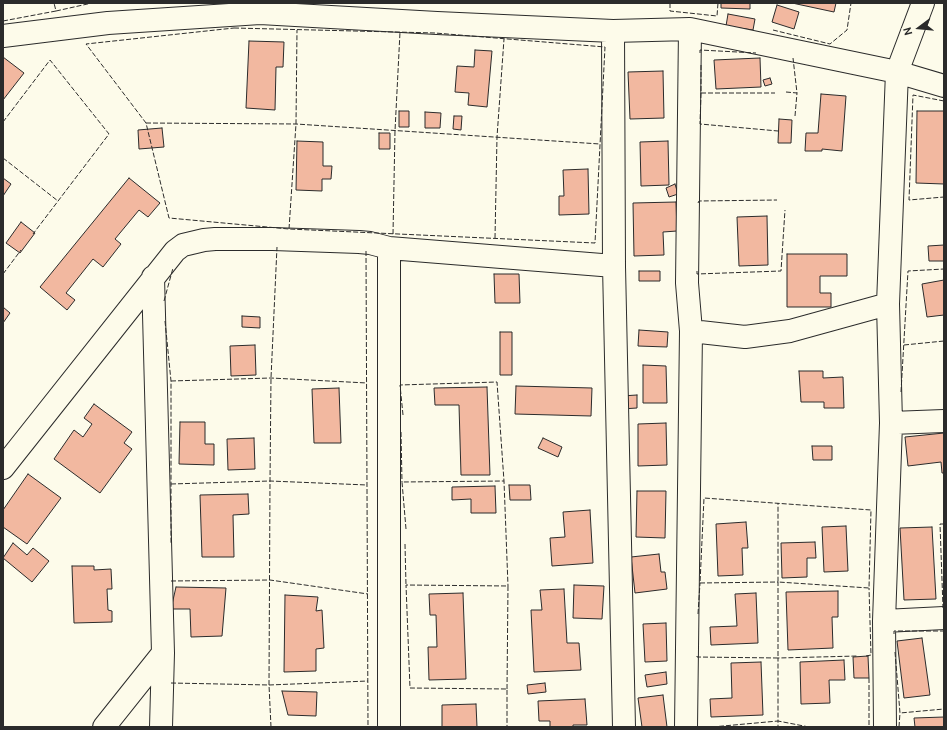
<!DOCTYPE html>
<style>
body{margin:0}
#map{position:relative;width:947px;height:730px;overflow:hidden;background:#fdfbea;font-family:Cabin,sans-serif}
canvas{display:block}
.frame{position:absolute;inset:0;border:4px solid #2b2b2b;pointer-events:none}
.north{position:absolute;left:899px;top:8px;width:40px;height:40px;-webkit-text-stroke:3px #fdfbea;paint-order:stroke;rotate:254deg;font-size:11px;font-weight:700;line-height:16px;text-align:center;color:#2b2b2b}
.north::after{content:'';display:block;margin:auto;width:14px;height:18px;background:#2b2b2b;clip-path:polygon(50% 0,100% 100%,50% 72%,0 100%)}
</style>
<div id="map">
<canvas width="947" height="730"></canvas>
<div class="frame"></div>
<div class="north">N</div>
</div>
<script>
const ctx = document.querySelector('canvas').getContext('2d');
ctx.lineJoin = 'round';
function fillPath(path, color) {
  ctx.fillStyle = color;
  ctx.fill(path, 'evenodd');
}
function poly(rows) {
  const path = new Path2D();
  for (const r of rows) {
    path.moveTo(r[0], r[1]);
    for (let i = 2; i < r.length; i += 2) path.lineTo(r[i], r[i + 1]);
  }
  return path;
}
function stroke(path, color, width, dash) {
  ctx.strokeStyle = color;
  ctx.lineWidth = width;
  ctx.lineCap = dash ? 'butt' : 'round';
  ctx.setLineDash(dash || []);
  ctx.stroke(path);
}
const building = poly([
 [721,3,750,3,750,9,721,8,721,3],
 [792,3,836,3,834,12,792,3],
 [777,5,799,12,794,29,772,22,777,5],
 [728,14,755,19,753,30,726,26,728,14],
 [249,41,284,42,283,67,276,67,275,110,246,108,249,41],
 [475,50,492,51,487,107,468,105,469,93,455,92,457,66,474,67,475,50],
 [3,57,24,73,3,100,3,57],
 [760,58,761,87,716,89,714,60,760,58],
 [663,71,664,118,630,119,628,72,663,71],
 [770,78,772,84,765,86,763,80,770,78],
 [821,94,846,96,842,151,822,149,822,151,805,151,806,133,818,133,821,94],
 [399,111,409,111,409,127,399,127,399,111],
 [917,111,944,111,944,184,916,183,917,111],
 [425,112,441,113,440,128,425,128,425,112],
 [454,116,462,116,461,130,453,129,454,116],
 [779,119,792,120,791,143,778,143,779,119],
 [162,128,164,147,139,149,138,130,162,128],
 [379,133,390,133,390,149,379,149,379,133],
 [297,141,323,142,323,166,332,166,331,179,322,179,322,191,296,190,297,141],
 [668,141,669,185,641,186,640,142,668,141],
 [588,169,589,214,559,215,559,196,564,196,563,170,588,169],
 [3,178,11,184,3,196,3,178],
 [129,178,160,203,148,217,139,210,115,239,121,244,103,267,93,259,66,293,75,300,67,310,40,287,129,178],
 [675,184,678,194,669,197,666,188,675,184],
 [676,202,677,231,663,232,664,255,634,256,633,203,676,202],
 [767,216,768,265,739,266,737,217,767,216],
 [21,222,35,233,20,253,6,243,21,222],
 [944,245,944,261,929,261,928,246,944,245],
 [787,254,847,254,847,276,820,276,820,293,831,293,831,307,787,307,787,254],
 [639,271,660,271,660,281,639,281,639,271],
 [494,274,519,274,520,303,495,303,494,274],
 [944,280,944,315,927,317,922,284,944,280],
 [3,307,10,313,3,323,3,307],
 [242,316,260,317,260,328,242,327,242,316],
 [639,330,668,332,667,347,638,346,639,330],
 [500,332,512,332,512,375,500,375,500,332],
 [255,345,256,375,231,376,230,346,255,345],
 [643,365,666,366,667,403,643,403,643,365],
 [799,371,823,371,823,378,843,377,844,408,824,408,824,402,801,402,799,371],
 [516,386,592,388,591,416,515,414,516,386],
 [487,387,490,475,461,475,459,405,435,405,434,388,487,387],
 [339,388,341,443,314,443,312,389,339,388],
 [637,395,637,408,621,409,621,396,637,395],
 [94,404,132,432,124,443,132,449,100,493,54,459,74,430,83,437,92,424,84,418,94,404],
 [180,422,205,422,205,444,214,444,214,465,179,464,180,422],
 [666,423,667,465,638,466,638,424,666,423],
 [944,433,944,473,942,473,941,462,908,466,905,437,944,433],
 [254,438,255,469,228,470,227,439,254,438],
 [543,438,562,447,558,457,538,448,543,438],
 [812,446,832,446,832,460,813,460,812,446],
 [28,474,61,498,27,544,3,527,3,510,28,474],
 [509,485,530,485,531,500,510,500,509,485],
 [495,486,496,513,471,513,471,499,452,500,452,487,495,486],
 [637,491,666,491,665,538,636,537,637,491],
 [248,494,249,514,233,515,234,557,202,557,200,495,248,494],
 [590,510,593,563,552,566,550,538,565,537,563,512,590,510],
 [746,522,748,548,742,548,743,575,718,576,716,524,746,522],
 [846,526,848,571,824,572,822,527,846,526],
 [932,527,936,599,904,600,900,528,932,527],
 [815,542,816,558,807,558,807,577,782,578,781,543,815,542],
 [13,543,27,555,33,548,49,561,32,582,3,558,13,543],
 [659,554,661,572,665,572,667,589,635,593,631,557,659,554],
 [72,566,94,566,94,570,111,569,112,589,107,589,108,610,112,611,112,622,74,623,72,566],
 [574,585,604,586,602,619,573,618,574,585],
 [176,587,226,588,222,636,191,637,190,609,171,609,176,587],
 [564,589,567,643,579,643,581,670,534,672,531,610,542,610,540,590,564,589],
 [838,591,838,617,832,617,833,648,788,650,786,592,838,591],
 [463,593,466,679,429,680,428,647,437,647,436,615,430,615,429,594,463,593],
 [756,593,758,643,711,645,710,627,737,626,735,594,756,593],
 [285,595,318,597,316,611,322,610,324,648,316,649,316,671,284,672,285,595],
 [666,623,667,661,645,662,643,624,666,623],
 [922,638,930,695,904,698,897,641,922,638],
 [868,656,869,678,854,678,853,657,868,656],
 [844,660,845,680,829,680,830,703,801,704,800,662,844,660],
 [761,662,763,715,711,717,710,699,732,698,731,663,761,662],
 [666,672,667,684,647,687,645,675,666,672],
 [545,683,546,692,528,694,527,685,545,683],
 [282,691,317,692,316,716,288,715,282,691],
 [663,695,667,727,642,727,638,698,663,695],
 [585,699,587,725,573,725,573,727,550,727,550,721,539,721,538,701,585,699],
 [476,704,477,727,442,727,442,705,476,704],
 [944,717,944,727,915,727,914,718,944,717]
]);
fillPath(building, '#f2b8a0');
stroke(building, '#2b2b2b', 1);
const minor = poly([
 [613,31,614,266,624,727],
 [3,36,108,23,260,13,437,23,613,31,690,29,897,72,944,86],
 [389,248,389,727],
 [153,277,163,653,161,727],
 [691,331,745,337,790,331,888,304],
 [891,423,944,421],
 [3,468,175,251,183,245,204,240,215,239,273,239,359,242,370,243,389,248,614,266],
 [884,621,944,618],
 [104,727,163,653],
 [686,727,691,331,687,283,690,29],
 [885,727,884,621,891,423,888,304,897,72,923,3]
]);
stroke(minor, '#2b2b2b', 24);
stroke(minor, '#fdfbea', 22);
stroke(poly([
 [670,3,670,11,717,16,718,3],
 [56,11,92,3],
 [3,21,56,11,54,3],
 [234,28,435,33,605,47,595,243,289,229,169,218,146,123,86,44,234,28],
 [773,30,830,44,847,30,851,3],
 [700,53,700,50,756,53],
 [701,65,701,93,775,93],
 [786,92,797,93,793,58],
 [701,93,700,124,778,131],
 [944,101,913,95,909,200,944,197],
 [795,116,797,93],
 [3,122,50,60,109,134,33,234],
 [146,123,296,124,600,144],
 [3,158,58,201],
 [698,203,699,201,777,200],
 [289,229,296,124,297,30],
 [393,234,395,131,400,32],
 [495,238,497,137,504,39],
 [366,251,368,727],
 [697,271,697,274,781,271,785,210],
 [3,274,21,250],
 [164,301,173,268],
 [165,321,171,381,171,543],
 [904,345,944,341],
 [171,381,271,378,367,383],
 [901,392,908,271,944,269],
 [403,415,400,385,497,382,504,481],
 [401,432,402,482],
 [171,484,270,481,367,485],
 [944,524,940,524,943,608,944,608],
 [406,529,402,482,504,481,508,586],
 [405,544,406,585],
 [171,581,270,580,368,594],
 [698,614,700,583],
 [894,634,894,631,944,631],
 [895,652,900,713,944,709],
 [697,656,697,657,778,658,778,582,700,583,704,498,871,510,869,588,778,582,778,503],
 [866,656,871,655,869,588],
 [869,678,869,727],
 [171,683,269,685,368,681],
 [507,689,508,586,406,585,410,688,507,689,507,727],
 [271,727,269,685,270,481,271,378,277,247],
 [712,727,778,721,778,727],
 [809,727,778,721,778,658,858,656],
 [899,727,900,713]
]), '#2b2b2b', 1, [5, 2]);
</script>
